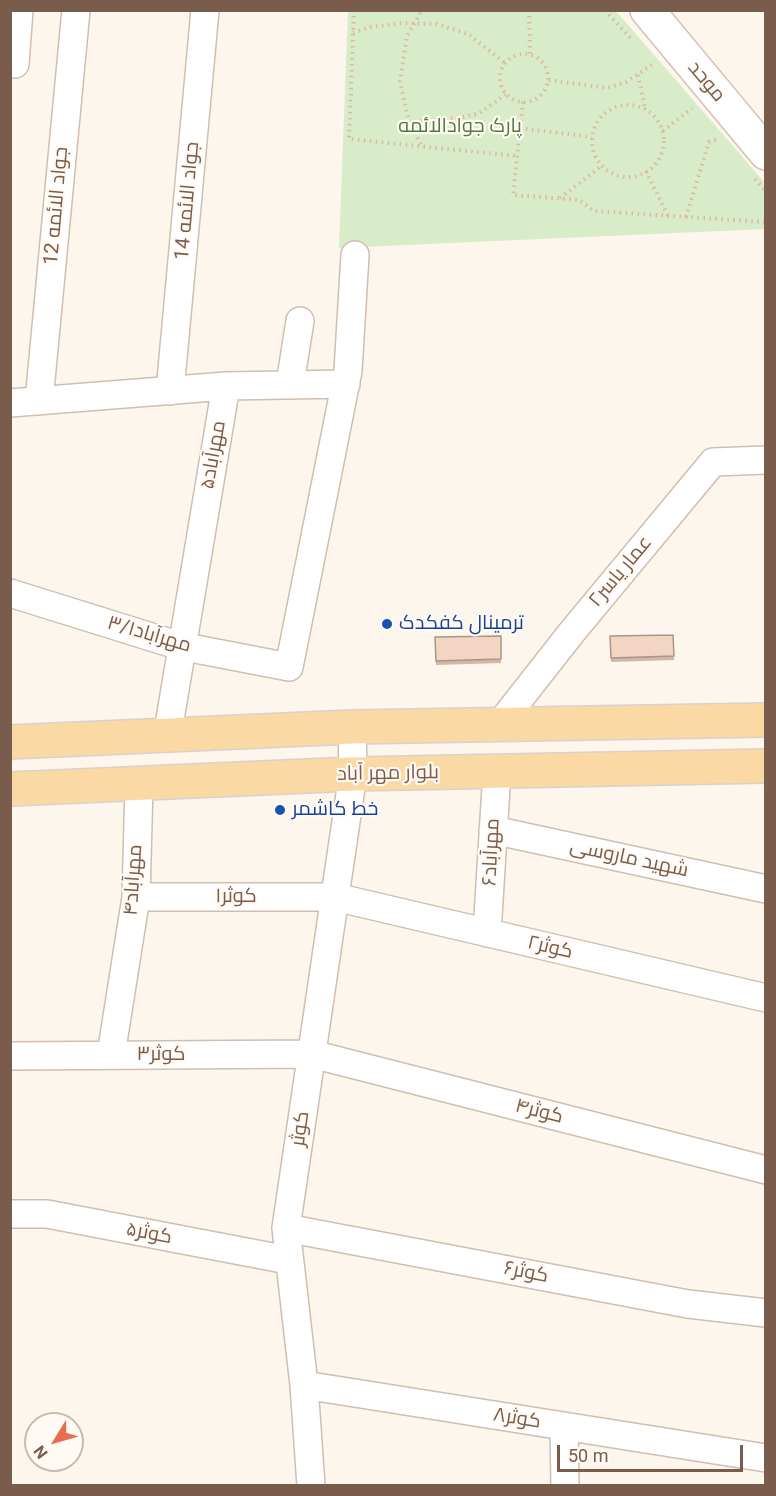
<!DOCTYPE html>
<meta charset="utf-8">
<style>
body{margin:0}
#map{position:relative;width:776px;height:1496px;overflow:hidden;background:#fdf6ec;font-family:Roboto,sans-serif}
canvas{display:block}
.frame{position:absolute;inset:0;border:12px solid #7a5c4d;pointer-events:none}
.north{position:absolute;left:24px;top:1412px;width:60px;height:60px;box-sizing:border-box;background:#fffaf3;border:2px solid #cabbb1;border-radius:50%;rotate:233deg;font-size:16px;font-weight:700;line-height:24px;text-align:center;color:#7a5c4d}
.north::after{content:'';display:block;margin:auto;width:21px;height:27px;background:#e76f51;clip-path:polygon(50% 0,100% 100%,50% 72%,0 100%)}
.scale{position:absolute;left:557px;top:1445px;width:186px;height:27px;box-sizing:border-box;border:3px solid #7a5c4d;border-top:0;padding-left:8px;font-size:18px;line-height:21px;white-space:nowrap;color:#7a5c4d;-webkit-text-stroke:4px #fffaf3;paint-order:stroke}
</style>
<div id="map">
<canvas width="776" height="1496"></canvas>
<div class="frame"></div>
<div class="north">N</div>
<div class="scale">50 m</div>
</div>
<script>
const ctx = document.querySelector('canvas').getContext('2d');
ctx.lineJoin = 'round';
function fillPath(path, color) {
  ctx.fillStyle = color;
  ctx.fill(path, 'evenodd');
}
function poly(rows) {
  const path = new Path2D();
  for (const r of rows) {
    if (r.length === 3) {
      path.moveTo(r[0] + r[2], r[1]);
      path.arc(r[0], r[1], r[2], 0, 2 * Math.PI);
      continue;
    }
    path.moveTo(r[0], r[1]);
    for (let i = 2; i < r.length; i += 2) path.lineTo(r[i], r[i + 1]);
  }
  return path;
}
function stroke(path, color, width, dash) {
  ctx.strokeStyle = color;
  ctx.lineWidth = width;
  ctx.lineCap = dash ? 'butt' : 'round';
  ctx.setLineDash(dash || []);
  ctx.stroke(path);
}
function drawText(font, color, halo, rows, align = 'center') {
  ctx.font = font + ' Roboto,Cairo,sans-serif';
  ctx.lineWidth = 4.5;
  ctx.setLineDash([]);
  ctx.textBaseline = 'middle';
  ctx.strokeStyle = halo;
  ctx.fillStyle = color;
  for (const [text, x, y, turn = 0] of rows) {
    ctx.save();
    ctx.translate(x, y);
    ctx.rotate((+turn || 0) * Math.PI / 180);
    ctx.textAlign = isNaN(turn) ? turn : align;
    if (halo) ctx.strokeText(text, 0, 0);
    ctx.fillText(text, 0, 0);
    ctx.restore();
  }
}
fillPath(poly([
 [348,11,616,11,765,183,765,229,339,248]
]), '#d8ecc9');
const street = poly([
 [15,64,19,10],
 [290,384,300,321],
 [226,386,346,384],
 [170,391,205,10],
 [39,401,76,10],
 [10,403,226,386,167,737],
 [10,593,180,646,289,667,348,371,355,255],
 [499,725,572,632,713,462,766,460],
 [493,830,766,889],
 [136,897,335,897,766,998],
 [487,933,497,771],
 [111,1055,136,897,139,785],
 [10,1056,312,1054,766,1170],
 [10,1214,47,1214,288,1260],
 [286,1228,688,1304,766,1313],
 [304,1385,766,1458],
 [564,1426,565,1486],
 [311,1486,304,1385,286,1228,353,774,352,727]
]);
const secondary = poly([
 [647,10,766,153]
]);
const primary = poly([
 [10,742,352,727,766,720],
 [10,789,353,774,766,766]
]);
stroke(street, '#d1beb0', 30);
stroke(secondary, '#d6c0b0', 36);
stroke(primary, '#dad1cd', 36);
stroke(poly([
 [354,10,349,139,517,156],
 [529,10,530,55],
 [605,10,631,39],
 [353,33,370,27,404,23,437,24,468,34,505,63],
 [524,78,24],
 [638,75,645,108],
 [549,80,607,88,626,82,653,64],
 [523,102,513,195,579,200,594,211,766,222],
 [628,141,36],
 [409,122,463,117,480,113,506,94],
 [520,128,592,137],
 [663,131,692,108],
 [421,144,409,122,400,82,407,36,422,10],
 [646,171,668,216],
 [755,179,766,191],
 [560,198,603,165],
 [686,217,709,142,718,139]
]), '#d9b8a5', 4, [1.5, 4.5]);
stroke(street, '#fff', 27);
stroke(secondary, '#fff', 33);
stroke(primary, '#fbd9a5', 33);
fillPath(poly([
 [673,635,674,660,611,662,610,636],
 [501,636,501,663,436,665,435,637]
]), '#d1b7a8');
const building = poly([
 [673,635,674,656,611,658,610,636,673,635],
 [501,636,501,659,436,661,435,637,501,636]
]);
fillPath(building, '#f3d5c3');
stroke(building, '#aa9588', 1.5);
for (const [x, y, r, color] of [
 [387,624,6,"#1a4fb4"],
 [280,810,6,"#1a4fb4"]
]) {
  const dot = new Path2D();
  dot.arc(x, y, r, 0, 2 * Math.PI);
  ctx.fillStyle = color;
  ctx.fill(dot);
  stroke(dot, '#fffaf3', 2);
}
drawText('20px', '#7a5c4d', '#fffaf3', [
 ["موحد",706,82,50],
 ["جواد الائمه 14",188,201,-85],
 ["جواد الائمه 12",57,206,-85],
 ["مهرآباد۵",214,455,-80],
 ["عمار یاسر۲",621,572,-50],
 ["مهرآباد۳/۱",149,635,16],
 ["بلوار مهر آباد",388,774,-1],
 ["مهرآباد۶",492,852,-87],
 ["شهید ماروسی",629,859,12],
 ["مهرآباد۴",134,880,-86],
 ["کوثر۱",236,897],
 ["کوثر۲",550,948,13],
 ["کوثر۳",161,1055],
 ["کوثر۴",539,1112,14],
 ["کوثر",301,1129,-82],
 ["کوثر۵",149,1234,11],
 ["کوثر۶",526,1273,11],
 ["کوثر۸",517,1419,9]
]);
drawText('20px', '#537a41', '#fffaf3', [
 ["پارک جوادالائمه",460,127]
]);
drawText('20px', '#164399', '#fffaf3', [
 ["ترمینال کفکدک",399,624],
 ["خط کاشمر",292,810]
], 'left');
</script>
